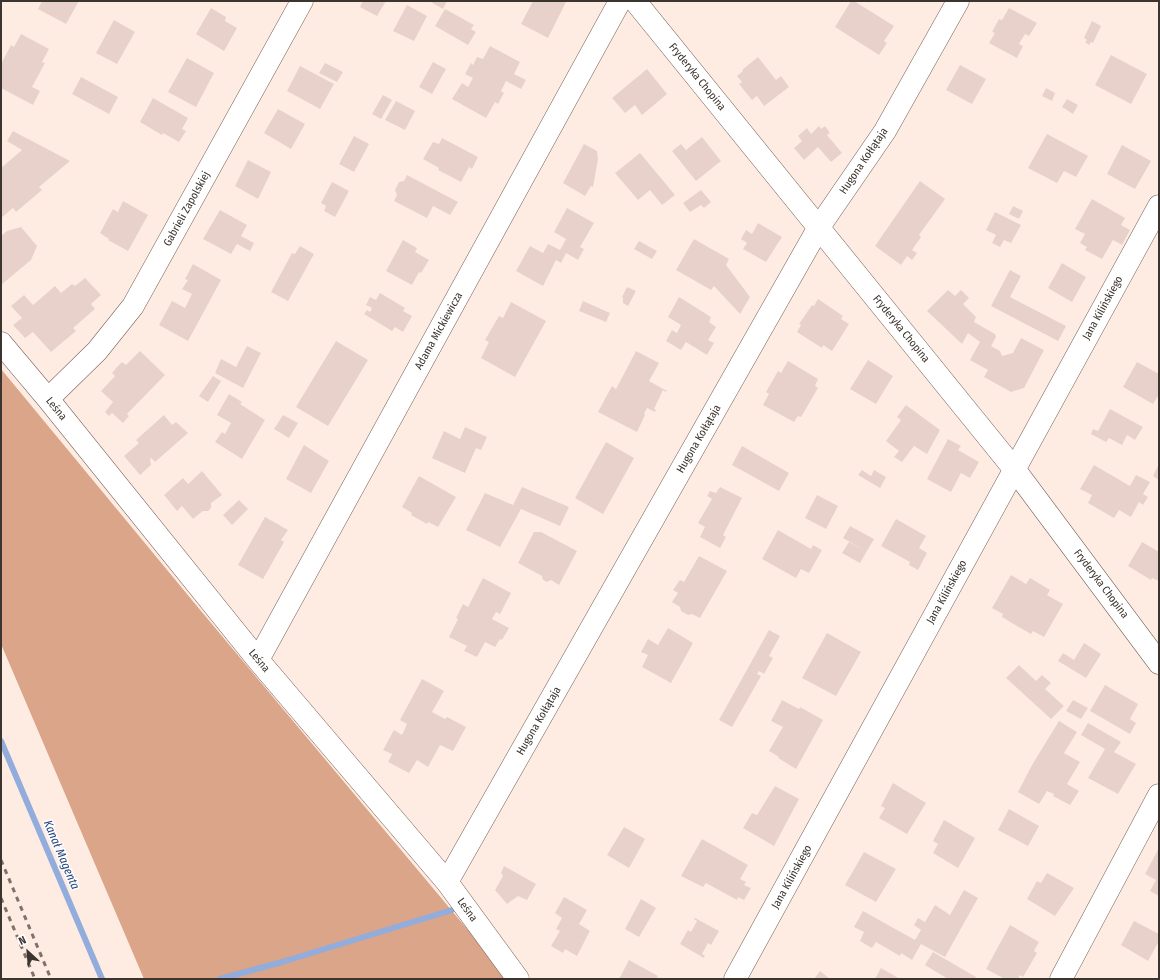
<!DOCTYPE html>
<meta charset="utf-8">
<style>
body{margin:0}
#map{position:relative;width:1160px;height:980px;overflow:hidden;background:#feece3;font-family:"Fira Sans Condensed",sans-serif}
canvas{display:block}
.frame{position:absolute;inset:0;border:2px solid #3c342f;pointer-events:none}
.north{position:absolute;left:8px;top:932px;width:40px;height:40px;-webkit-text-stroke:3px #fff;paint-order:stroke;rotate:334deg;font-size:11px;font-weight:700;line-height:16px;text-align:center;color:#3c342f}
.north::after{content:'';display:block;margin:auto;width:14px;height:18px;background:#3c342f;clip-path:polygon(50% 0,100% 100%,50% 72%,0 100%)}
</style>
<div id="map">
<canvas width="1160" height="980"></canvas>
<div class="frame"></div>
<div class="north">N</div>
</div>
<script>
const ctx = document.querySelector('canvas').getContext('2d');
ctx.lineJoin = 'round';
function fillPath(path, color) {
  ctx.fillStyle = color;
  ctx.fill(path, 'evenodd');
}
function poly(rows) {
  const path = new Path2D();
  for (const r of rows) {
    path.moveTo(r[0], r[1]);
    for (let i = 2; i < r.length; i += 2) path.lineTo(r[i], r[i + 1]);
  }
  return path;
}
function stroke(path, color, width, dash) {
  ctx.strokeStyle = color;
  ctx.lineWidth = width;
  ctx.lineCap = dash ? 'butt' : 'round';
  ctx.setLineDash(dash || []);
  ctx.stroke(path);
}
function drawText(font, color, halo, rows, align = 'center') {
  ctx.font = font + ' "Fira Sans Condensed",sans-serif';
  ctx.lineWidth = 3;
  ctx.setLineDash([]);
  ctx.textBaseline = 'middle';
  ctx.strokeStyle = halo;
  ctx.fillStyle = color;
  for (const [text, x, y, turn = 0] of rows) {
    ctx.save();
    ctx.translate(x, y);
    ctx.rotate((+turn || 0) * Math.PI / 180);
    ctx.textAlign = isNaN(turn) ? turn : align;
    if (halo) ctx.strokeText(text, 0, 0);
    ctx.fillText(text, 0, 0);
    ctx.restore();
  }
}
fillPath(poly([
 [1,369,201,611,509,979,144,979,1,644]
]), '#daa589');
stroke(poly([
 [1,741,102,979],
 [220,979,282,962,452,910]
]), '#92acdb', 6);
fillPath(poly([
 [42,1,79,1,66,24,38,9],
 [363,1,386,1,377,16,360,7],
 [432,1,447,1,443,9,431,2],
 [533,1,564,1,566,2,548,38,521,24],
 [851,1,854,1,894,26,884,41,887,43,879,55,835,27],
 [407,5,427,16,414,41,393,31],
 [211,8,226,17,225,21,237,28,224,51,196,34],
 [1009,8,1037,23,1029,36,1025,34,1019,44,1023,46,1017,58,989,43,995,33,992,32,999,19,1002,20],
 [445,9,474,25,471,29,476,32,468,45,435,26],
 [114,20,135,32,117,64,96,53],
 [1092,21,1101,26,1093,43,1091,42,1089,45,1085,42,1087,40,1084,38],
 [21,34,49,49,42,62,45,63,32,87,40,91,33,105,1,88,1,64,11,45,14,47],
 [490,46,520,62,514,74,526,80,521,89,506,81,501,91,504,93,498,104,495,102,486,118,452,99,462,83,468,87,473,78,465,74,471,63,473,65,477,57,483,59],
 [1111,55,1147,74,1131,104,1095,85],
 [758,57,776,80,781,76,789,87,764,106,757,96,752,100,739,84,742,82,737,76,743,71,742,70],
 [187,58,214,73,196,107,168,92],
 [433,62,446,69,432,94,419,87],
 [325,63,343,72,337,82,319,73],
 [960,65,986,79,972,104,946,90],
 [300,66,334,84,320,109,287,91],
 [647,69,667,94,642,115,635,105,625,113,612,98],
 [81,77,118,97,109,114,72,94],
 [1046,88,1055,93,1052,101,1042,96],
 [383,95,392,100,381,119,372,114],
 [153,98,188,118,182,129,186,131,179,142,163,133,162,135,140,122],
 [1067,99,1078,105,1073,114,1062,107],
 [396,101,415,111,405,130,385,120],
 [278,109,305,124,291,149,264,133],
 [819,126,821,129,825,126,830,133,827,135,842,153,831,162,818,147,804,160,794,148,802,141,798,136,807,128,811,134],
 [13,131,70,161,39,187,42,190,16,212,13,208,1,218,1,168,22,150,7,141],
 [1047,134,1088,156,1076,177,1064,171,1057,183,1028,168],
 [354,136,369,144,354,172,339,164],
 [702,137,721,161,696,181,672,151,681,144,686,150],
 [442,138,478,157,472,169,469,167,461,182,438,170,439,168,423,159,433,142,439,144],
 [584,144,597,151,598,159,593,187,591,186,585,196,563,183],
 [1122,145,1151,161,1135,189,1107,174],
 [640,153,675,195,662,205,650,190,638,200,615,173],
 [248,160,271,172,258,199,235,186],
 [407,175,458,202,450,215,433,206,427,218,394,201,397,195,395,190,399,182,404,181],
 [920,181,945,199,919,235,921,237,912,250,917,253,912,260,907,256,901,265,875,246],
 [332,182,349,191,335,217,324,211,326,206,321,203],
 [701,190,711,202,704,208,701,205,690,212,683,203],
 [1092,199,1125,218,1121,225,1130,230,1122,245,1113,240,1102,259,1085,250,1087,247,1080,243,1085,234,1075,229],
 [123,201,148,215,128,251,108,240,109,239,100,233,113,209,118,212],
 [1013,206,1023,211,1019,219,1009,214],
 [567,208,594,223,580,247,584,249,578,260,566,253,561,263,556,260,543,286,516,271,530,246,543,253,548,244,560,250,566,239,554,232],
 [220,210,247,225,241,236,254,243,250,251,237,244,231,254,203,239],
 [995,212,1021,225,1011,243,1004,240,1000,247,992,243,996,235,986,230],
 [758,223,782,237,766,262,743,249,747,243,741,239,746,230,752,234],
 [21,227,37,246,31,260,1,285,1,236,7,231],
 [694,239,729,259,726,265,750,297,740,314,714,286,711,290,676,270],
 [403,240,417,248,415,252,429,260,421,273,419,272,412,285,386,271],
 [639,241,657,251,652,259,634,249],
 [300,246,314,254,288,301,271,292,292,253,295,254],
 [1062,263,1086,277,1072,302,1048,288],
 [193,264,221,280,188,341,159,325,172,301,185,308,192,294,182,289,188,280,185,279],
 [1010,270,1021,276,1010,297,1066,326,1058,341,991,306],
 [85,278,101,295,91,304,95,309,73,328,76,331,51,352,33,332,25,338,13,325,22,318,11,306,24,295,33,305,55,286,61,293,72,284,75,286],
 [627,287,636,291,628,306,623,303,623,298,622,297],
 [948,290,955,296,961,290,969,298,963,304,976,317,974,322,995,334,996,337,991,346,1000,351,1002,356,1013,353,1021,338,1044,350,1024,388,1011,392,984,377,988,370,970,360,980,342,968,333,962,344,927,311],
 [380,293,405,308,403,311,412,316,403,332,395,327,392,331,364,314,367,310,370,312,372,308,366,305,370,297,376,300],
 [679,297,711,317,709,322,716,327,708,340,714,343,707,355,686,342,681,350,666,341,672,330,677,333,681,325,668,317],
 [818,299,843,316,841,319,849,324,832,351,823,345,822,348,797,332,801,325,799,324,812,305,814,306],
 [583,301,610,313,606,322,579,311],
 [511,302,546,321,515,377,481,358,489,342,485,340,499,316,503,318],
 [336,341,368,360,328,426,296,407],
 [247,346,261,353,243,388,215,373,221,359,236,367],
 [140,351,165,375,127,414,129,416,123,423,112,413,109,416,105,412,113,402,101,391,115,376,112,373,117,367,122,362,126,365],
 [636,351,659,363,649,381,667,391,666,392,663,390,654,409,656,410,655,412,647,408,644,414,645,415,637,432,598,412,612,386,616,389],
 [868,360,893,376,876,404,850,389],
 [788,361,818,379,815,386,818,388,801,417,798,416,794,422,763,405,769,394,766,392,778,371,781,373],
 [1137,362,1159,374,1159,394,1153,404,1123,387],
 [213,376,221,381,208,402,199,396],
 [229,394,242,402,240,404,265,420,242,459,215,442,222,432,225,434,231,423,217,415],
 [906,405,940,430,927,454,914,446,902,462,894,457,899,451,886,441,901,420,897,417],
 [1110,409,1143,427,1135,440,1127,435,1122,445,1109,438,1106,442,1091,434,1093,429,1098,431],
 [164,415,172,425,176,422,188,433,155,462,151,458,150,459,151,465,140,475,124,456,139,443,136,440],
 [283,415,298,423,289,438,274,429],
 [465,427,487,437,481,450,476,448,465,473,432,458,444,431,460,439],
 [948,439,961,446,958,450,979,462,970,478,961,473,951,492,927,479],
 [606,442,634,458,603,514,575,498],
 [304,445,329,461,311,493,286,479],
 [742,446,789,473,779,491,732,465],
 [1159,464,1159,480,1153,476],
 [1094,465,1130,486,1136,475,1150,482,1143,494,1148,497,1143,505,1139,502,1131,517,1119,510,1114,518,1088,503,1092,495,1080,489],
 [862,470,871,476,874,470,886,477,880,488,858,475],
 [202,471,222,495,211,503,211,508,208,511,203,511,193,519,182,506,177,511,164,495,183,478,188,484],
 [419,476,456,497,438,527,428,522,427,524,411,515,412,513,402,507],
 [522,487,569,507,560,526,521,509,500,547,466,530,485,493,513,505],
 [720,487,742,498,723,535,726,537,720,548,700,537,705,527,698,523,712,499,707,496,710,491,716,493],
 [817,495,838,506,826,529,805,518],
 [239,500,248,509,232,525,223,515],
 [265,517,288,530,281,540,284,542,263,579,238,565],
 [896,519,926,536,919,548,927,553,918,570,909,565,910,562,881,546],
 [850,526,874,539,860,563,842,553,849,542,864,550,843,538],
 [778,530,811,549,813,545,822,550,809,573,801,569,796,578,762,559],
 [534,532,541,532,577,551,559,585,551,580,547,582,543,580,542,576,518,563],
 [1142,542,1159,552,1159,581,1152,578,1151,580,1128,566],
 [699,556,727,571,700,618,692,614,688,615,681,611,680,607,672,602,678,593,673,590,680,580,684,582],
 [1011,575,1026,584,1030,578,1050,590,1047,595,1063,604,1044,637,1033,631,1031,634,1017,626,1002,617,1003,614,992,608],
 [483,578,511,593,500,614,496,612,492,619,509,628,502,640,500,639,495,647,485,642,477,657,464,651,467,646,449,637,458,619,456,618,463,604,468,607],
 [668,628,693,643,671,683,642,667,648,655,641,652,648,639,658,645],
 [769,630,780,636,769,656,773,658,764,674,759,671,757,674,761,676,732,727,719,720],
 [827,633,861,652,836,696,802,678],
 [1084,643,1101,654,1086,678,1058,661,1063,653,1074,660],
 [1019,665,1036,681,1042,675,1051,683,1045,689,1064,706,1051,719,1006,678],
 [422,679,444,691,432,712,445,719,447,717,466,727,453,751,440,745,428,767,417,760,409,773,388,762,392,754,383,750,394,730,402,735,407,724,400,720],
 [1105,685,1138,704,1130,719,1136,723,1130,734,1090,711],
 [782,700,799,709,800,707,823,720,796,769,778,758,779,757,769,751,783,727,771,721],
 [1073,700,1088,708,1081,719,1066,711],
 [1059,721,1077,732,1064,753,1080,762,1067,784,1079,791,1070,805,1053,796,1054,794,1047,791,1039,804,1018,792,1032,765],
 [1088,723,1121,742,1114,752,1136,764,1118,794,1088,778,1105,749,1081,735],
 [893,783,926,803,907,834,879,818,885,808,881,806],
 [775,786,799,799,774,846,743,828,752,813,757,815],
 [1009,809,1039,826,1028,846,998,830],
 [944,820,975,838,958,868,933,853,938,844,933,841],
 [624,827,645,839,629,868,607,855],
 [702,839,748,865,740,879,746,882,744,885,751,888,744,900,738,897,737,900,706,883,703,887,681,876],
 [1159,848,1159,896,1150,891,1156,880,1145,874],
 [864,852,896,869,876,902,845,885],
 [504,866,536,884,527,900,518,896,507,904,495,890,503,876,501,873],
 [1047,873,1074,888,1055,916,1027,899,1037,881,1041,883],
 [964,890,978,898,945,957,921,944,912,960,901,953,900,956,876,942,872,948,860,941,864,932,854,927,863,911,915,940,921,930,914,925,918,918,925,922,935,905,950,915],
 [564,897,587,910,579,924,590,931,577,956,565,949,563,953,551,946,560,931,556,929,562,918,555,913],
 [641,899,656,908,639,937,625,929],
 [695,918,719,931,711,945,708,943,702,954,705,956,704,958,680,944,688,930,691,932,697,921,694,919],
 [1134,921,1159,934,1159,941,1148,961,1121,945],
 [1010,925,1039,942,1034,951,1037,953,1023,977,1020,975,1018,979,1005,979,986,969],
 [933,952,976,977,975,979,948,979,925,965],
 [629,960,658,976,656,979,619,979],
 [881,968,900,979,875,979],
 [820,971,830,979,814,979]
]), '#e9d1cb');
const minor = poly([
 [635,1,1015,470,1159,663],
 [1,343,48,399,258,660,447,882,518,979],
 [48,399,97,351,133,306,302,1],
 [258,660,620,1],
 [447,882,819,227,885,131,958,1],
 [735,979,1159,206],
 [1061,979,1159,795]
]);
stroke(minor, '#746158', 23);
stroke(minor, '#fff', 22);
stroke(poly([
 [1,860,51,979],
 [1,898,35,979]
]), '#7d726c', 3, [5, 5]);
drawText('11px', '#3c342f', '#fff', [
 ["Fryderyka Chopina",697,77,51],
 ["Hugona Kołłątaja",864,161,-56],
 ["Gabrieli Zapolskiej",187,209,-61],
 ["Jana Kilińskiego",1103,308,-61],
 ["Fryderyka Chopina",901,329,51],
 ["Adama Mickiewicza",439,331,-61],
 ["Leśna",56,409,51],
 ["Hugona Kołłątaja",699,439,-60],
 ["Fryderyka Chopina",1101,584,53],
 ["Jana Kilińskiego",947,592,-61],
 ["Leśna",259,661,50],
 ["Hugona Kołłątaja",539,721,-60],
 ["Jana Kilińskiego",792,877,-61],
 ["Leśna",467,910,54]
]);
drawText('italic 12px', '#25457e', '#fff', [
 ["Kanał Magenta",61,855,67]
]);
</script>
